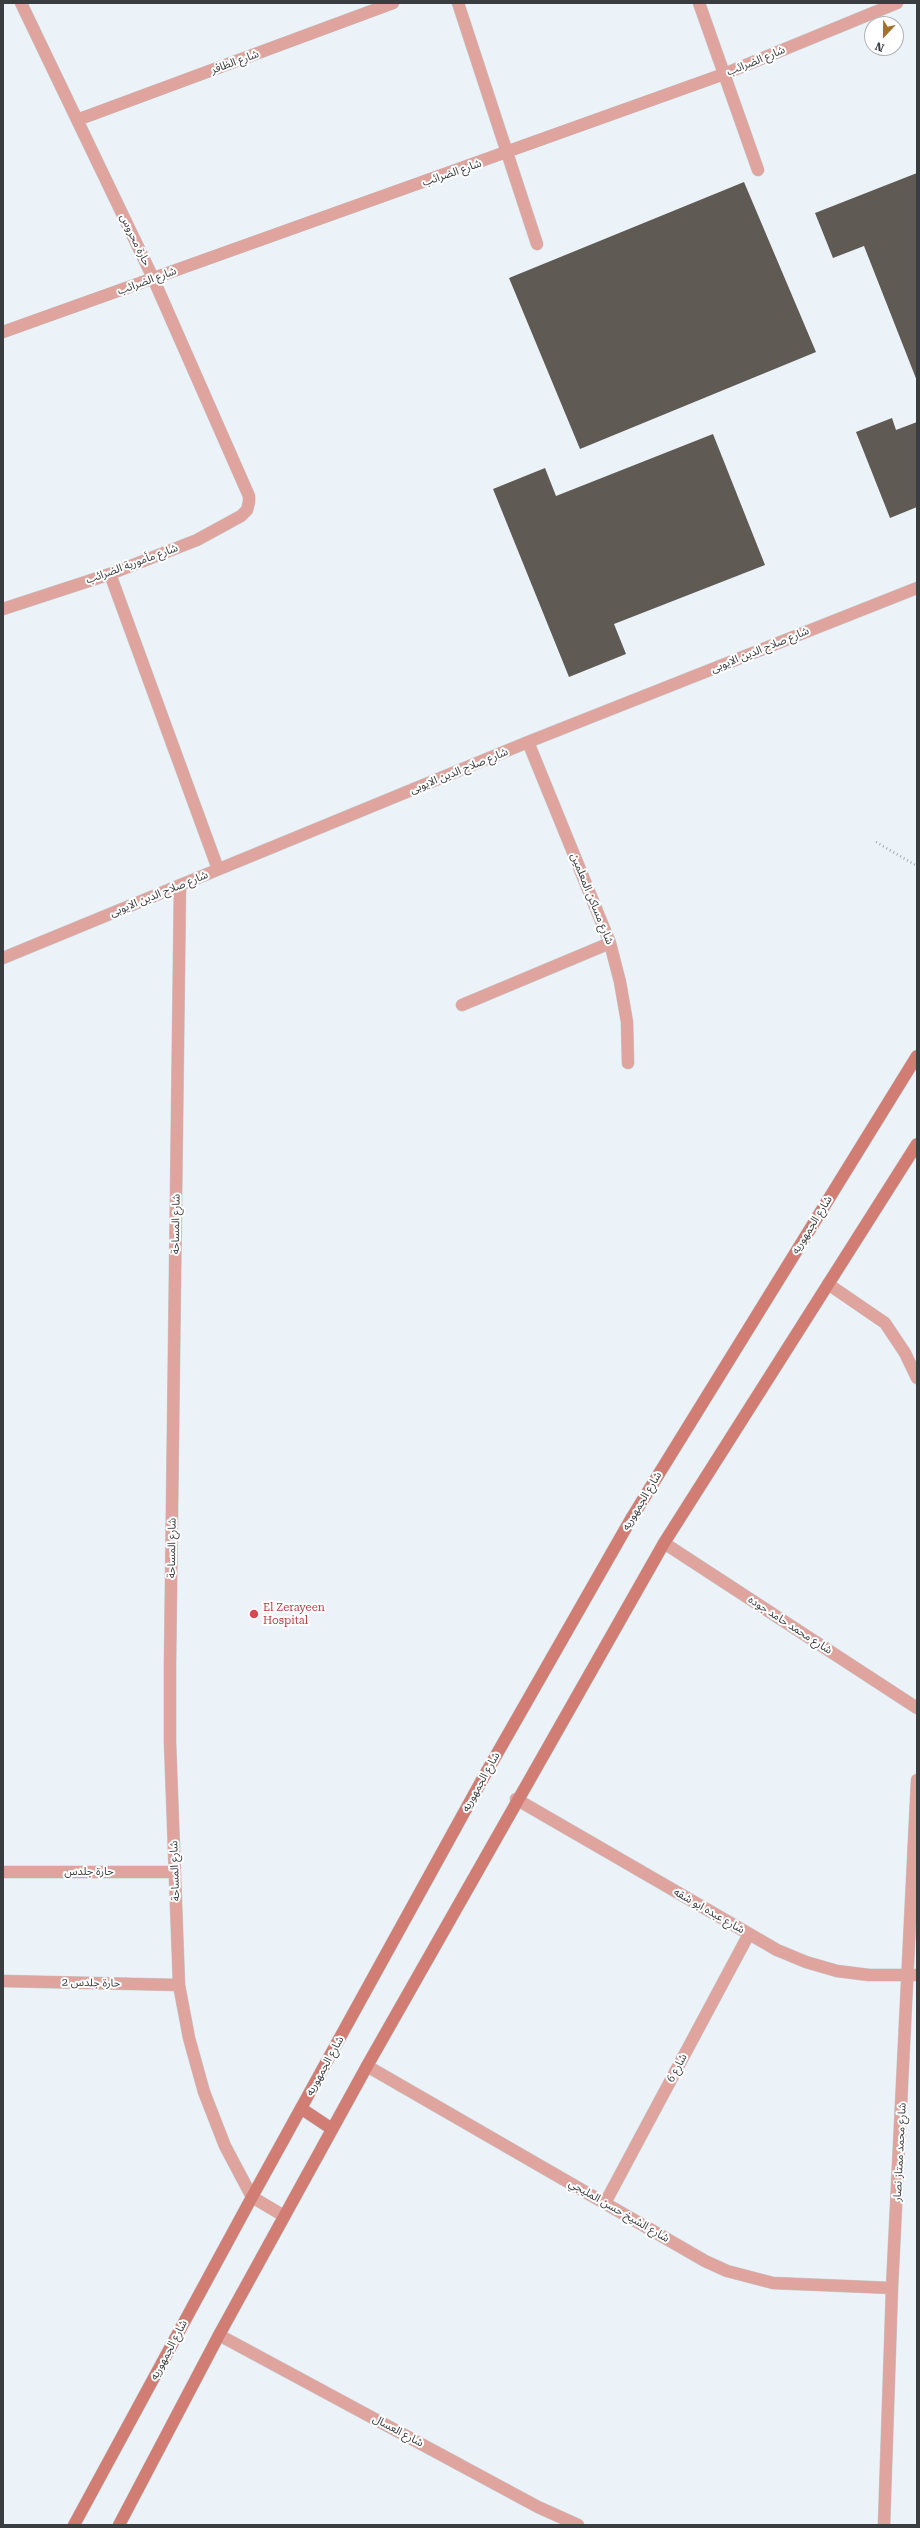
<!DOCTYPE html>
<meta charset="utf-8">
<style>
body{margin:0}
#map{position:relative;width:920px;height:2528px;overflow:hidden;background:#ebf3f9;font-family:"Roboto Serif",serif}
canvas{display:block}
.frame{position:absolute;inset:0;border:4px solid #3a3d3f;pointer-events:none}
.north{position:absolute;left:864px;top:16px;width:40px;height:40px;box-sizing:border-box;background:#fff;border:1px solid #b0b1b2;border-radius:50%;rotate:202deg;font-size:11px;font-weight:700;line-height:16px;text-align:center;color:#3a3d3f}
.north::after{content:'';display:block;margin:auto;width:14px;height:18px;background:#a37127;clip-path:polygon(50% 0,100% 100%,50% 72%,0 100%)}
</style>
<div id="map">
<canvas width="920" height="2528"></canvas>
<div class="frame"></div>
<div class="north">N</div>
</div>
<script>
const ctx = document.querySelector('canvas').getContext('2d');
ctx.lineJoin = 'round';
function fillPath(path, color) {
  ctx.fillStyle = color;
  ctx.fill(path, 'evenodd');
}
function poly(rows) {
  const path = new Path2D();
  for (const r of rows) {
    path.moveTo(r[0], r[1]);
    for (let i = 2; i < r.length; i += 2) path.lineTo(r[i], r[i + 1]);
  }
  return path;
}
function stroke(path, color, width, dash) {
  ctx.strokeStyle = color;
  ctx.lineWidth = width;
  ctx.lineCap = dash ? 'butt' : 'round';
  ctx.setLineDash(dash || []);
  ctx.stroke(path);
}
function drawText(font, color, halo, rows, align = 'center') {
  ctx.font = font + ' "Roboto Serif","Noto Sans Arabic",serif';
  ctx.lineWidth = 4;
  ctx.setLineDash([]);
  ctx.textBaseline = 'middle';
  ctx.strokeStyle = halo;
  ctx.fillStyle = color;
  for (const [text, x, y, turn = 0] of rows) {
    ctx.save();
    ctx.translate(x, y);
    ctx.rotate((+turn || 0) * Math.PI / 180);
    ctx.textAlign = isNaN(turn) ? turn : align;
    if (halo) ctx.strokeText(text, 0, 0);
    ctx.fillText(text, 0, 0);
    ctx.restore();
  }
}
fillPath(poly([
 [917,173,916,229,917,381,864,246,833,258,815,213],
 [744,182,816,352,580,449,509,278],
 [892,418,896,430,917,422,917,507,890,518,856,432],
 [713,434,765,565,614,624,626,654,569,677,493,489,545,468,556,496]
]), '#5f5a53');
const street = poly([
 [458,3,537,244],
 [699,3,758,170],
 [77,120,393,3],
 [3,332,724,74,897,3],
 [110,574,218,869],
 [3,609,110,574,197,540,241,516,247,510,249,502,249,496,153,278,21,3],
 [528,742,610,943,620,982,627,1022,628,1063],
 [180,885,170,1665,170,1742,179,1985,189,2038,204,2092,225,2146,252,2197,284,2216],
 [3,958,528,742,917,588],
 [462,1005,610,943],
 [828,1284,885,1323,905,1353,917,1378],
 [664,1543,917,1708],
 [516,1799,777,1950,806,1962,837,1971,869,1975,917,1975],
 [3,1872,175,1872],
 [3,1981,179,1985],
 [367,2066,705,2261,727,2271,773,2283,892,2288],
 [605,2203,749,1934],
 [219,2335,538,2507,578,2525],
 [884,2525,892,2288,917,1780]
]);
const secondary = poly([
 [302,2109,332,2129],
 [74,2525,252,2197,482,1780,631,1519,917,1056],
 [119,2525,219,2335,367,2066,664,1543,917,1144]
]);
stroke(street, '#c8cfd4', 13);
stroke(secondary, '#c8cfd4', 13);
stroke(poly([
 [876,842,917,866]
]), '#a3a9ae', 2.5, [1, 3]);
stroke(street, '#dfa49d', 12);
stroke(secondary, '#d17d73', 12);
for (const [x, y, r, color] of [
 [254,1614,5,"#e0444e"]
]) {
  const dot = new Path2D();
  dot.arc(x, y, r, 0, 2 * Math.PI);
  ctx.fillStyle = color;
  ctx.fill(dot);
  stroke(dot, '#fff', 1.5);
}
drawText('11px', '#3a3d3f', '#fff', [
 ["شارع الضرائب",756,61,-22],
 ["شارع الظافر",235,62,-20],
 ["شارع الضرائب",452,173,-19],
 ["حارة محروس",135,240,64],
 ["شارع الضرائب",147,281,-20],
 ["شارع مأمورية الضرائب",132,564,-20],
 ["شارع صلاح الدين الايوبى",760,650,-22],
 ["شارع صلاح الدين الايوبى",459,771,-22],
 ["شارع صلاح الدين الايوبى",159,894,-22],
 ["شارع مساكن المعلمين",592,899,68],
 ["شارع المساحة",176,1224,-89],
 ["شارع الجمهوريه",812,1225,-58],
 ["شارع الجمهوريه",642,1501,-59],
 ["شارع المساحة",172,1548,-89],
 ["شارع محمد حامد جوده",790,1625,33],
 ["شارع الجمهوريه",481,1782,-61],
 ["شارع المساحة",175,1871,-92],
 ["حارة جلدس",89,1872],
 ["شارع عبده ابو شقه",709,1911,30],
 ["حارة جلدس 2",91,1983,1],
 ["شارع الجمهوريه",325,2066,-61],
 ["شارع 6",677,2068,-62],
 ["شارع محمد ممتاز نصار",900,2152,-87],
 ["شارع الشيخ حسن المليجي",619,2211,30],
 ["شارع الجمهوريه",169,2350,-62],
 ["شارع العسال",398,2431,28]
]);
drawText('11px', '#be3a42', '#fff', [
 ["El Zerayeen",263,1608],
 ["Hospital",263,1621]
], 'left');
</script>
